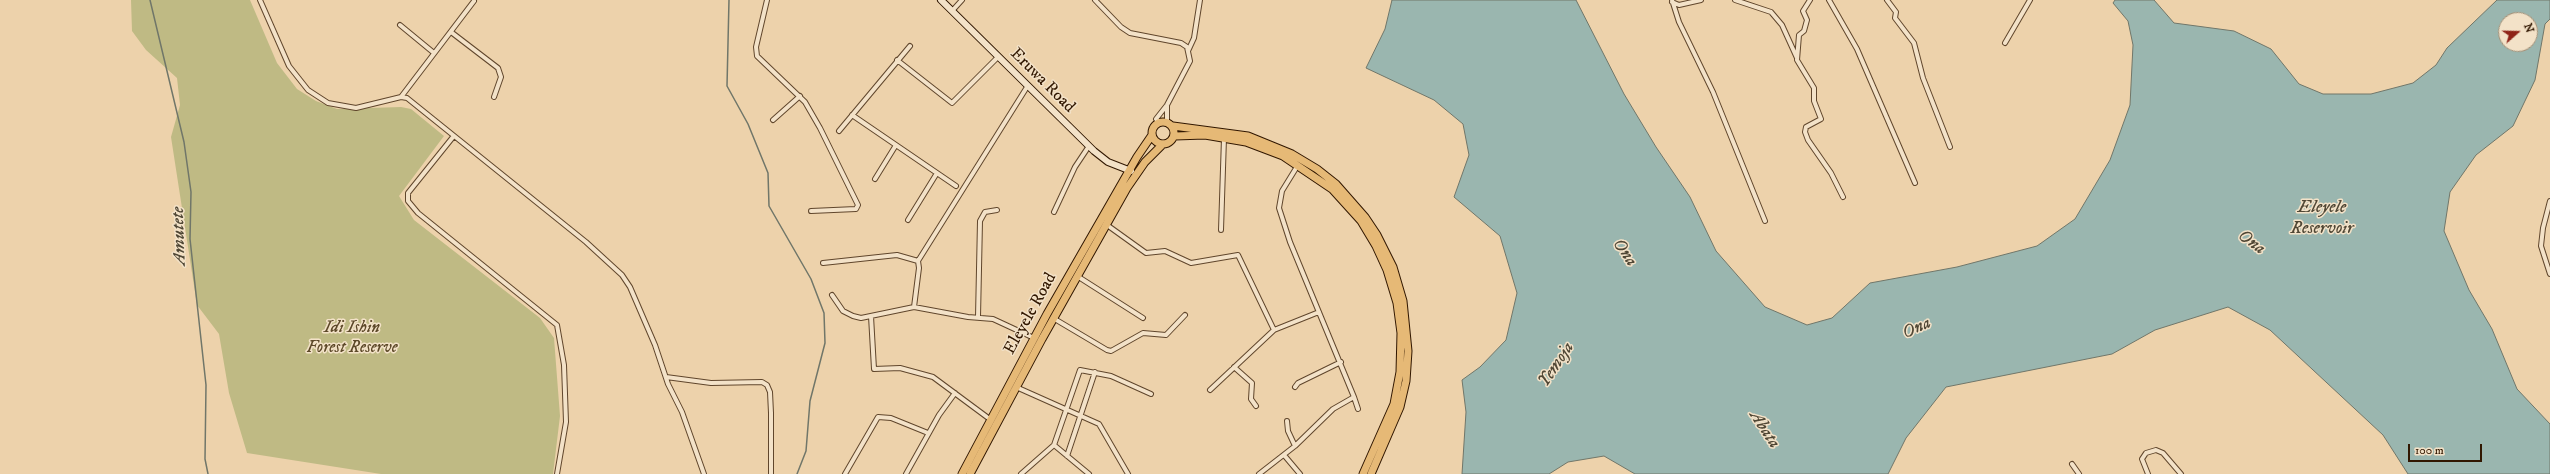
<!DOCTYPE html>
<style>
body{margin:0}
#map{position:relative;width:2550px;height:474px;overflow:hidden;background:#edd2ab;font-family:"IM FELL DW Pica",serif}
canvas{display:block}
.north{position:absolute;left:2498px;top:12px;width:40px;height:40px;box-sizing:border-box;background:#f3e2c8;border:1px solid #a59178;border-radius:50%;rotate:70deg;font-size:11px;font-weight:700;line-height:16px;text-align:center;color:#311701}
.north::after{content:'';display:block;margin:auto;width:14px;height:18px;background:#8f2418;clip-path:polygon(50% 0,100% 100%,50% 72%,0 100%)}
.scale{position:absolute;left:2408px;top:444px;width:74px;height:18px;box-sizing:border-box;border:2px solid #311701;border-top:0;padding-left:5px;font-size:12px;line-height:14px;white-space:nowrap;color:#311701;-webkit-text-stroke:3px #f3e2c8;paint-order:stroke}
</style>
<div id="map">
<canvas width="2550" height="474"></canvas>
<div class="north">N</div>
<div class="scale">100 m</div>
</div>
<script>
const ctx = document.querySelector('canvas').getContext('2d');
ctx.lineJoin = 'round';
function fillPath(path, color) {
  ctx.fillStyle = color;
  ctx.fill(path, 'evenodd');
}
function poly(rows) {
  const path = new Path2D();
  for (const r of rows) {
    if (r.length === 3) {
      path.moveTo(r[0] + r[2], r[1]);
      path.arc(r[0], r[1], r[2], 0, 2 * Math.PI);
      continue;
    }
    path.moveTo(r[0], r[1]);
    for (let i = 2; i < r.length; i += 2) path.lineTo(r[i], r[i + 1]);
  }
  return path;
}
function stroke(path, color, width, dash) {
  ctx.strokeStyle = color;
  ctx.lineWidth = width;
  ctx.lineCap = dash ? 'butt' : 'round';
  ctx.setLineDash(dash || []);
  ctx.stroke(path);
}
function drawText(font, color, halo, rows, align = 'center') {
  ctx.font = font + ' "IM FELL DW Pica",serif';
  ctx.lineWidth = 3;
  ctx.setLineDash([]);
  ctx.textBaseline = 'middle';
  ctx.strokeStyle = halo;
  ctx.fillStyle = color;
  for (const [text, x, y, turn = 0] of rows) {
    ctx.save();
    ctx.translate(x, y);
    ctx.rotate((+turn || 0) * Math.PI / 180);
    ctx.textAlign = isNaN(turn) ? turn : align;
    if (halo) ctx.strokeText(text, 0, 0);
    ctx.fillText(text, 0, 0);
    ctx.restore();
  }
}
fillPath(poly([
 [131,0,250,0,277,63,297,89,316,101,337,109,401,107,411,109,444,136,399,196,414,220,540,318,554,338,560,416,553,474,381,474,247,453,229,393,219,334,197,305,171,137,180,105,177,78,146,50,132,31]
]), '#bfba84');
const water = poly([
 [1392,0,1576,0,1624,94,1656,147,1690,197,1716,251,1765,307,1807,325,1832,318,1870,283,1957,267,2037,246,2075,219,2110,160,2130,105,2133,45,2128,21,2113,3,2115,0,2154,0,2174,23,2234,31,2271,49,2299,84,2323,94,2371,94,2413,83,2436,65,2447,48,2497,0,2550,0,2550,19,2545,24,2535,80,2513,126,2476,155,2450,192,2444,231,2469,290,2492,329,2517,389,2550,424,2550,474,2408,474,2383,435,2270,330,2228,307,2155,330,2112,354,1946,387,1906,438,1888,474,1635,474,1604,456,1568,462,1549,474,1462,474,1466,412,1462,380,1480,367,1506,340,1517,293,1500,236,1454,197,1469,155,1463,124,1434,100,1366,68,1385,29,1392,0],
 [2506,20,2530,20,2530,44,2506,44,2506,20]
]);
fillPath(water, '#9ab6af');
stroke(water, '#707669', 1);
stroke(poly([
 [150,0,184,142,191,192,190,239,206,385,205,459,208,474],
 [729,0,727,86,748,124,768,173,769,206,811,279,824,313,825,343,810,401,806,451,797,474]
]), '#707669', 1.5);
const minor = poly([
 [260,0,289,66,308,90,328,103,356,108,401,97,407,98,586,242,622,275,630,287,655,345,668,384,682,412,704,474],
 [767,0,756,47,757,56,805,102,820,128,858,205,856,209,811,211],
 [1095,0,1121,27,1130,33,1181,43,1187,47,1190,61,1167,105,1156,119,1159,122],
 [1672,0,1679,22,1713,92,1765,221],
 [1735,0,1771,12,1782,25,1797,58],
 [1810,0,1803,11,1807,20,1804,31,1799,35,1797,60,1814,88,1814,101,1821,119,1806,127,1805,132,1808,140,1831,173,1843,197],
 [1829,0,1857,49,1915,183],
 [1887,0,1896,12,1895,18,1914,43,1923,78,1950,147],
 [1672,2,1679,5,1701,0],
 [952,11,962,0],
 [400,25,434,53],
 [451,32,498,68,501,77,494,97],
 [2005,43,2030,0],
 [1188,51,1194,38,1200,0],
 [897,60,952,103,998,57],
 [401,97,474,1],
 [1167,105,1167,121,1171,124],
 [852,115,956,186],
 [773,120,800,96],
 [839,131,910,46],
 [453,137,408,193,408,201,418,213,557,325,564,365,566,422,557,474],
 [875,179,896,145],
 [2550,201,2543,228,2541,246,2550,274],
 [1054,212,1075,167,1089,146],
 [908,220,937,173],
 [1107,225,1146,253,1165,251,1191,263,1238,255,1274,330],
 [1221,230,1224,138],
 [823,263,897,255,918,261],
 [1077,276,1143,318],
 [832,295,843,311,853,316,861,318,914,307,968,317,993,319,1034,338],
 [914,307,919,268,918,261,1027,87],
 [871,316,874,369,900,368,933,377,991,420],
 [978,317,980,221,985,212,997,210],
 [1053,318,1107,350,1111,351,1143,333,1166,335,1185,315],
 [1234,367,1252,383,1251,399,1256,406],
 [666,377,711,383,762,382,767,385,770,392,771,413,771,474],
 [1016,387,1099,424,1128,474],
 [1295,387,1298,383,1341,362],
 [1210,390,1274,330,1319,312],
 [1354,397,1358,409],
 [1287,421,1288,431,1295,446],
 [1054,445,1089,474],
 [1284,455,1300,474],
 [1067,456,1095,372],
 [2072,464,2079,474],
 [845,474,878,417,891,418,928,433],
 [906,474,939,415,955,393],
 [1021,474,1054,445,1080,370,1111,376,1151,394],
 [1259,474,1295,446,1333,409,1354,397,1290,242,1279,208,1282,191,1298,165],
 [2148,474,2142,459,2146,453,2156,450,2163,453,2181,474]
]);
const secondary = poly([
 [941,0,1094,151,1108,162,1131,171]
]);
const primary = poly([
 [1163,133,11],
 [1173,126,1248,136,1292,154,1317,169,1336,184,1365,217,1377,235,1393,267,1403,301,1408,351,1406,381,1400,407,1371,474],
 [1175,136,1205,135,1246,142,1283,156,1332,189,1361,221,1376,246,1387,270,1397,303,1401,333,1400,372,1394,404,1363,474],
 [962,474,1047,314,1137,157,1152,135],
 [970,474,1042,339,1127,188,1145,162,1163,144]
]);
stroke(minor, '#60462c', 6);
stroke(secondary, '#311701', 8);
stroke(primary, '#311701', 9);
stroke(minor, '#f3e2c8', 4);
stroke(secondary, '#f3e2c8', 6);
stroke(primary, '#e6b976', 7);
drawText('17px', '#311701', '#f3e2c8', [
 ["Eruwa Road",1042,81,45],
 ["Eleyele Road",1031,314,-61]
]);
drawText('italic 17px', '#5c4828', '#f3e2c8', [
 ["Idi Ishin",352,328],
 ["Forest Reserve",352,348]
]);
drawText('italic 18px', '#504735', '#f3e2c8', [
 ["Eleyele",2322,208],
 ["Reservoir",2322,229],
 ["Amutete",180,236,-92],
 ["Ona",2251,243,36],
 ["Ona",1624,253,55],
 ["Ona",1917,329,-25],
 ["Yemoja",1557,365,-56],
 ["Abata",1764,430,57]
]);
</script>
